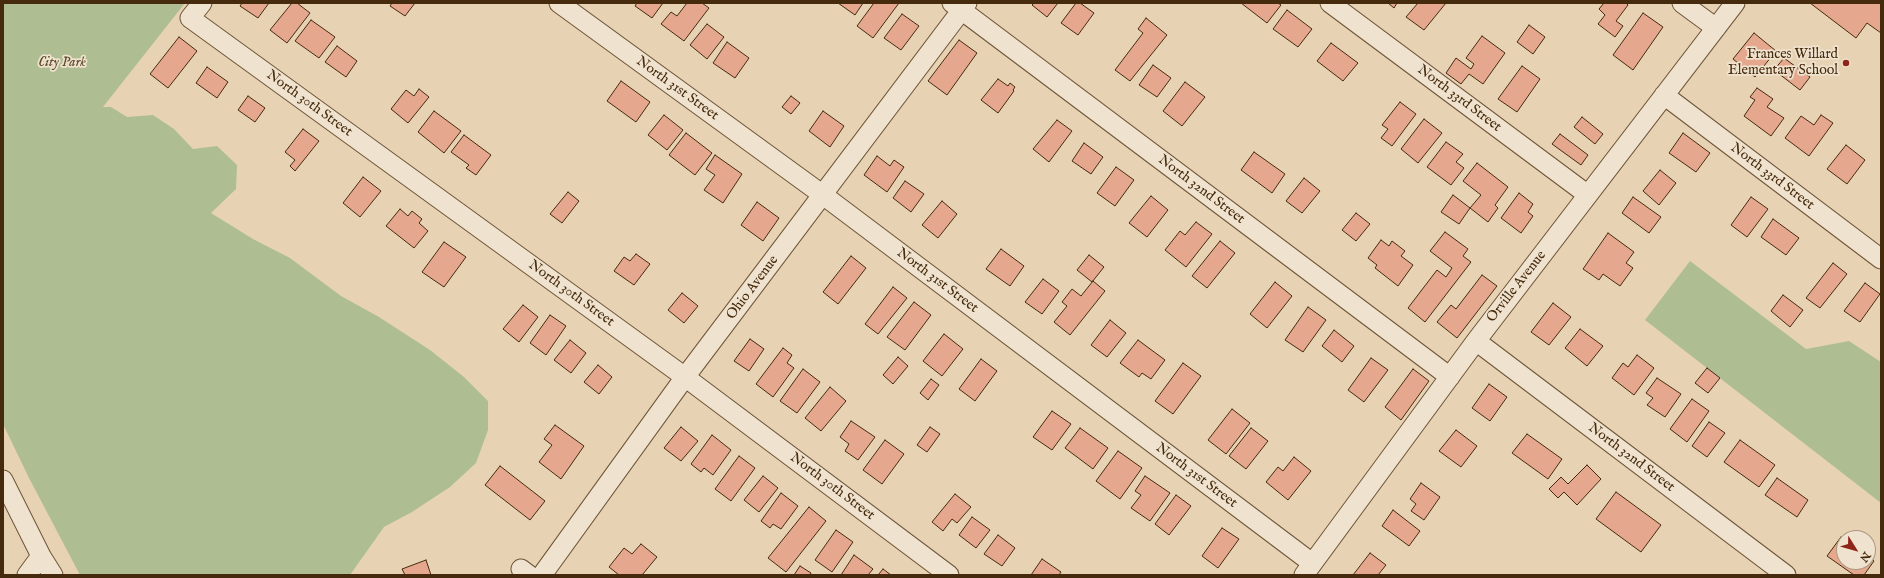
<!DOCTYPE html>
<style>
body{margin:0}
#map{position:relative;width:1884px;height:578px;overflow:hidden;background:#e7d3b4;font-family:"IM FELL English",serif}
canvas{display:block}
.frame{position:absolute;inset:0;border:4px solid #452a0d;pointer-events:none}
.north{position:absolute;left:1836px;top:530px;width:40px;height:40px;box-sizing:border-box;background:#efe2ce;border:1px solid #ab9881;border-radius:50%;rotate:127deg;font-size:11px;font-weight:700;line-height:16px;text-align:center;color:#452a0d}
.north::after{content:'';display:block;margin:auto;width:14px;height:18px;background:#8f2418;clip-path:polygon(50% 0,100% 100%,50% 72%,0 100%)}
</style>
<div id="map">
<canvas width="1884" height="578"></canvas>
<div class="frame"></div>
<div class="north">N</div>
</div>
<script>
const ctx = document.querySelector('canvas').getContext('2d');
ctx.lineJoin = 'round';
function fillPath(path, color) {
  ctx.fillStyle = color;
  ctx.fill(path, 'evenodd');
}
function poly(rows) {
  const path = new Path2D();
  for (const r of rows) {
    path.moveTo(r[0], r[1]);
    for (let i = 2; i < r.length; i += 2) path.lineTo(r[i], r[i + 1]);
  }
  return path;
}
function stroke(path, color, width, dash) {
  ctx.strokeStyle = color;
  ctx.lineWidth = width;
  ctx.lineCap = dash ? 'butt' : 'round';
  ctx.setLineDash(dash || []);
  ctx.stroke(path);
}
function drawText(font, color, halo, rows, align = 'center') {
  ctx.font = font + ' "IM FELL English",serif';
  ctx.lineWidth = 3.5;
  ctx.setLineDash([]);
  ctx.textBaseline = 'middle';
  ctx.strokeStyle = halo;
  ctx.fillStyle = color;
  for (const [text, x, y, turn = 0] of rows) {
    ctx.save();
    ctx.translate(x, y);
    ctx.rotate((+turn || 0) * Math.PI / 180);
    ctx.textAlign = isNaN(turn) ? turn : align;
    if (halo) ctx.strokeText(text, 0, 0);
    ctx.fillText(text, 0, 0);
    ctx.restore();
  }
}
fillPath(poly([
 [3,3,185,3,103,107,111,107,127,117,153,115,174,129,193,149,217,146,237,165,236,189,211,213,253,239,290,258,341,296,379,317,430,350,464,377,488,401,488,430,476,463,450,487,412,512,384,527,350,575,80,575,29,478,3,424],
 [1690,261,1806,349,1849,341,1881,362,1881,503,1645,320]
]), '#afbe92');
const building = poly([
 [242,3,269,3,258,18,240,6,242,3],
 [292,3,297,3,310,13,287,43,270,30,292,3],
 [392,3,415,3,405,16,390,6,392,3],
 [637,3,663,3,652,18,635,6,637,3],
 [687,3,702,3,709,8,684,41,661,24,671,12,677,16,687,3],
 [838,3,863,3,855,15,838,3],
 [874,3,899,3,873,38,857,26,874,3],
 [1034,3,1058,3,1047,17,1032,5,1034,3],
 [1076,3,1080,3,1094,13,1078,35,1061,23,1076,3],
 [1241,3,1278,3,1281,5,1267,23,1241,3],
 [1388,3,1397,3,1394,8,1388,3],
 [1418,3,1446,3,1424,30,1406,17,1418,3],
 [1604,3,1626,3,1628,5,1616,21,1623,26,1615,37,1598,24,1605,15,1599,9,1604,3],
 [1810,3,1881,3,1881,33,1867,23,1856,38,1810,3],
 [1287,10,1312,29,1298,47,1273,29,1287,10],
 [1643,13,1663,27,1633,70,1613,55,1643,13],
 [902,14,919,26,901,50,884,38,902,14],
 [1146,18,1167,35,1130,81,1115,70,1143,33,1138,29,1146,18],
 [311,20,335,37,319,58,295,41,311,20],
 [707,24,724,37,707,59,690,45,707,24],
 [1529,25,1545,37,1533,54,1517,42,1529,25],
 [1754,33,1776,51,1755,77,1733,59,1754,33],
 [1482,36,1505,53,1483,84,1469,74,1461,84,1446,73,1456,58,1471,69,1474,64,1466,58,1482,36],
 [179,37,197,51,168,88,150,74,179,37],
 [959,40,977,53,947,95,928,81,959,40],
 [727,42,749,58,735,78,713,63,727,42],
 [1331,43,1358,63,1343,81,1317,61,1331,43],
 [337,46,357,61,346,77,325,62,337,46],
 [1784,58,1810,77,1800,90,1774,70,1784,58],
 [1153,65,1171,78,1157,97,1139,85,1153,65],
 [1522,66,1540,79,1517,112,1498,99,1522,66],
 [207,67,228,82,217,98,196,83,207,67],
 [998,79,1008,86,1010,83,1015,87,1013,90,1014,91,998,113,981,100,998,79],
 [621,81,650,102,636,122,607,101,621,81],
 [1185,82,1205,97,1182,126,1163,111,1185,82],
 [1757,88,1773,99,1767,107,1784,118,1771,136,1744,116,1755,100,1750,97,1757,88],
 [419,89,429,97,408,123,391,109,406,90,414,96,419,89],
 [248,96,265,108,255,122,238,110,248,96],
 [791,96,800,103,791,114,782,107,791,96],
 [1400,102,1416,114,1392,146,1381,138,1388,129,1382,125,1400,102],
 [434,111,461,131,444,153,418,132,434,111],
 [823,111,844,126,830,147,809,131,823,111],
 [664,115,683,130,667,150,648,135,664,115],
 [1821,115,1833,123,1809,156,1785,138,1801,116,1814,125,1821,115],
 [1582,117,1603,134,1595,144,1574,127,1582,117],
 [1424,119,1442,133,1418,163,1401,149,1424,119],
 [1057,120,1072,131,1049,162,1033,149,1057,120],
 [303,129,319,141,295,171,290,166,295,160,285,152,303,129],
 [686,133,712,153,695,175,669,155,686,133],
 [1683,133,1710,153,1696,172,1669,153,1683,133],
 [1560,134,1588,155,1581,165,1552,144,1560,134],
 [464,135,491,155,476,175,466,168,469,165,451,152,464,135],
 [1446,142,1463,154,1456,162,1464,168,1451,185,1427,167,1446,142],
 [1084,143,1103,157,1091,174,1072,161,1084,143],
 [1846,145,1865,160,1847,184,1827,169,1846,145],
 [1254,152,1285,174,1272,193,1241,170,1254,152],
 [715,155,742,174,723,203,704,190,715,175,706,169,715,155],
 [877,156,890,166,894,160,904,167,887,192,864,175,877,156],
 [1477,163,1508,187,1495,205,1498,208,1488,222,1470,208,1481,195,1463,181,1477,163],
 [1116,167,1134,180,1115,206,1097,193,1116,167],
 [1660,170,1676,183,1659,205,1643,191,1660,170],
 [363,177,381,191,360,217,343,203,363,177],
 [1304,178,1320,191,1302,213,1286,201,1304,178],
 [905,181,924,194,911,212,893,198,905,181],
 [568,192,579,201,562,223,550,214,568,192],
 [1519,193,1533,204,1528,212,1533,216,1521,233,1501,218,1519,193],
 [1453,195,1470,208,1459,224,1441,212,1453,195],
 [1151,196,1168,210,1147,237,1129,223,1151,196],
 [1633,197,1661,217,1649,233,1622,213,1633,197],
 [1751,197,1768,209,1747,237,1731,225,1751,197],
 [942,201,957,214,938,238,922,225,942,201],
 [757,202,779,218,763,241,741,225,757,202],
 [400,209,408,216,412,211,422,219,419,223,428,231,414,248,386,226,400,209],
 [1356,213,1370,224,1356,241,1342,230,1356,213],
 [1773,219,1799,238,1786,255,1761,237,1773,219],
 [1196,222,1212,234,1186,267,1165,250,1180,231,1185,235,1196,222],
 [1445,232,1468,249,1463,256,1471,262,1425,322,1408,308,1437,270,1446,277,1452,268,1430,251,1445,232],
 [1608,233,1634,252,1626,263,1633,268,1620,286,1603,274,1599,280,1583,269,1608,233],
 [1381,240,1389,246,1392,241,1405,251,1401,256,1413,265,1398,286,1375,268,1377,265,1368,258,1381,240],
 [1220,241,1235,253,1207,288,1192,276,1220,241],
 [444,242,466,257,444,287,422,272,444,242],
 [1001,249,1024,266,1010,286,986,269,1001,249],
 [636,254,650,264,634,285,614,271,624,257,630,261,636,254],
 [1089,255,1104,267,1092,282,1077,270,1089,255],
 [851,256,866,268,838,304,823,292,851,256],
 [1833,263,1847,274,1820,308,1806,298,1833,263],
 [1482,275,1497,286,1457,338,1437,322,1451,305,1456,309,1482,275],
 [1043,279,1059,291,1042,314,1025,302,1043,279],
 [1093,281,1105,291,1070,335,1054,322,1067,306,1062,302,1072,289,1081,296,1093,281],
 [1275,282,1292,296,1267,328,1250,314,1275,282],
 [1865,283,1880,294,1860,322,1844,311,1865,283],
 [893,287,907,298,878,334,865,324,893,287],
 [682,293,698,306,684,323,668,310,682,293],
 [1783,295,1803,310,1790,327,1771,311,1783,295],
 [914,302,931,315,905,350,887,337,914,302],
 [1553,303,1571,317,1549,345,1531,332,1553,303],
 [523,305,538,317,519,342,503,329,523,305],
 [1308,307,1326,320,1303,352,1285,340,1308,307],
 [550,315,566,326,546,355,530,343,550,315],
 [1110,320,1126,333,1107,357,1091,345,1110,320],
 [1580,329,1603,346,1587,366,1565,348,1580,329],
 [1334,330,1354,346,1342,362,1322,346,1334,330],
 [944,334,963,349,942,376,923,361,944,334],
 [750,339,764,349,749,371,734,361,750,339],
 [570,340,586,353,571,373,554,360,570,340],
 [1138,340,1165,360,1151,379,1142,373,1139,377,1120,363,1138,340],
 [783,348,792,355,787,363,794,368,773,397,756,384,783,348],
 [1637,355,1654,368,1634,395,1612,378,1623,363,1628,367,1637,355],
 [898,357,908,366,893,384,883,375,898,357],
 [1371,358,1388,370,1364,402,1348,390,1371,358],
 [981,359,997,371,975,401,959,389,981,359],
 [1183,363,1201,376,1173,414,1155,401,1183,363],
 [598,365,612,377,599,394,584,382,598,365],
 [1707,368,1720,378,1708,393,1695,383,1707,368],
 [803,369,820,382,797,413,780,401,803,369],
 [1413,369,1429,381,1401,420,1385,407,1413,369],
 [1657,378,1681,394,1665,417,1647,405,1653,398,1646,393,1657,378],
 [931,379,939,385,928,400,920,393,931,379],
 [1489,384,1507,397,1490,421,1472,408,1489,384],
 [830,387,846,401,821,431,805,418,830,387],
 [1692,399,1709,411,1687,442,1670,429,1692,399],
 [1232,409,1250,423,1226,454,1208,440,1232,409],
 [1052,411,1071,424,1052,450,1033,437,1052,411],
 [851,421,875,437,858,460,845,451,849,444,840,437,851,421],
 [1709,422,1725,433,1707,457,1692,446,1709,422],
 [555,425,584,446,561,479,539,462,552,445,544,439,555,425],
 [681,427,698,441,681,461,664,448,681,427],
 [930,427,940,434,927,452,917,445,930,427],
 [1080,428,1108,448,1093,469,1065,448,1080,428],
 [1251,428,1268,441,1246,469,1229,456,1251,428],
 [1456,430,1477,446,1461,467,1439,451,1456,430],
 [1527,434,1562,459,1548,479,1512,453,1527,434],
 [712,435,731,450,713,475,704,468,701,472,691,464,712,435],
 [885,440,904,454,882,484,863,470,885,440],
 [1740,440,1775,465,1759,487,1724,462,1740,440],
 [1118,451,1142,468,1120,499,1096,481,1118,451],
 [739,456,755,468,731,501,715,489,739,456],
 [1294,457,1311,471,1288,500,1266,482,1278,467,1283,471,1294,457],
 [1587,465,1601,479,1577,505,1564,492,1558,498,1549,489,1561,477,1568,484,1587,465],
 [500,466,545,501,530,520,485,485,500,466],
 [763,476,778,488,759,512,744,500,763,476],
 [1145,476,1170,493,1150,521,1131,508,1141,495,1135,491,1145,476],
 [1777,478,1808,500,1797,517,1765,495,1777,478],
 [1421,483,1440,497,1424,520,1411,511,1416,504,1410,499,1421,483],
 [1616,492,1661,525,1641,552,1596,519,1616,492],
 [781,493,798,506,781,529,773,524,770,528,761,521,781,493],
 [955,494,971,507,957,523,952,519,943,531,932,522,955,494],
 [1176,495,1191,506,1169,535,1155,524,1176,495],
 [809,507,826,521,786,572,768,558,809,507],
 [1393,510,1420,531,1409,546,1382,526,1393,510],
 [972,517,990,530,976,548,959,535,972,517],
 [1222,528,1239,539,1218,568,1202,556,1222,528],
 [836,530,853,542,832,572,815,560,836,530],
 [998,535,1015,548,1002,566,984,554,998,535],
 [1841,537,1844,540,1844,562,1868,562,1868,557,1874,561,1864,575,1854,575,1827,556,1841,537],
 [641,544,657,557,642,575,619,575,609,567,624,548,632,554,641,544],
 [1370,553,1386,565,1378,575,1353,575,1370,553],
 [854,555,873,569,868,575,841,575,854,555],
 [1042,559,1061,572,1059,575,1031,575,1042,559],
 [426,560,431,575,405,575,402,569,426,560],
 [800,566,811,573,810,575,794,575,800,566],
 [883,569,891,575,878,575,883,569]
]);
fillPath(building, '#e5a88f');
stroke(building, '#452a0d', 1);
const street = poly([
 [202,3,190,18,685,377,949,575],
 [559,3,823,195,1312,563],
 [952,3,1450,377],
 [1330,3,1588,195],
 [1682,3,1716,28],
 [1664,95,1881,259],
 [1476,341,1786,575],
 [3,480,41,556,53,575],
 [521,569,529,575],
 [27,575,41,556],
 [542,575,685,377,967,3],
 [1304,575,1476,341,1735,3]
]);
stroke(street, '#6e5437', 21);
stroke(street, '#efe2ce', 19);
for (const [x, y, r, color] of [
 [1846,63,4,"#8f2418"]
]) {
  const dot = new Path2D();
  dot.arc(x, y, r, 0, 2 * Math.PI);
  ctx.fillStyle = color;
  ctx.fill(dot);
  stroke(dot, '#efe2ce', 1.5);
}
drawText('14px', '#452a0d', '#efe2ce', [
 ["Frances Willard",1838,55],
 ["Elementary School",1838,71]
], 'right');
drawText('italic 14px', '#5a4828', '#efe2ce', [
 ["City Park",62,63]
]);
drawText('14px', '#452a0d', '#efe2ce', [
 ["North 31st Street",677,89,36],
 ["North 33rd Street",1459,99,37],
 ["North 30th Street",309,104,36],
 ["North 33rd Street",1772,177,37],
 ["North 32nd Street",1201,190,37],
 ["North 31st Street",937,281,37],
 ["Orville Avenue",1517,287,-52],
 ["Ohio Avenue",753,288,-53],
 ["North 30th Street",571,294,36],
 ["North 32nd Street",1631,458,37],
 ["North 31st Street",1196,476,37],
 ["North 30th Street",832,487,37]
]);
</script>
